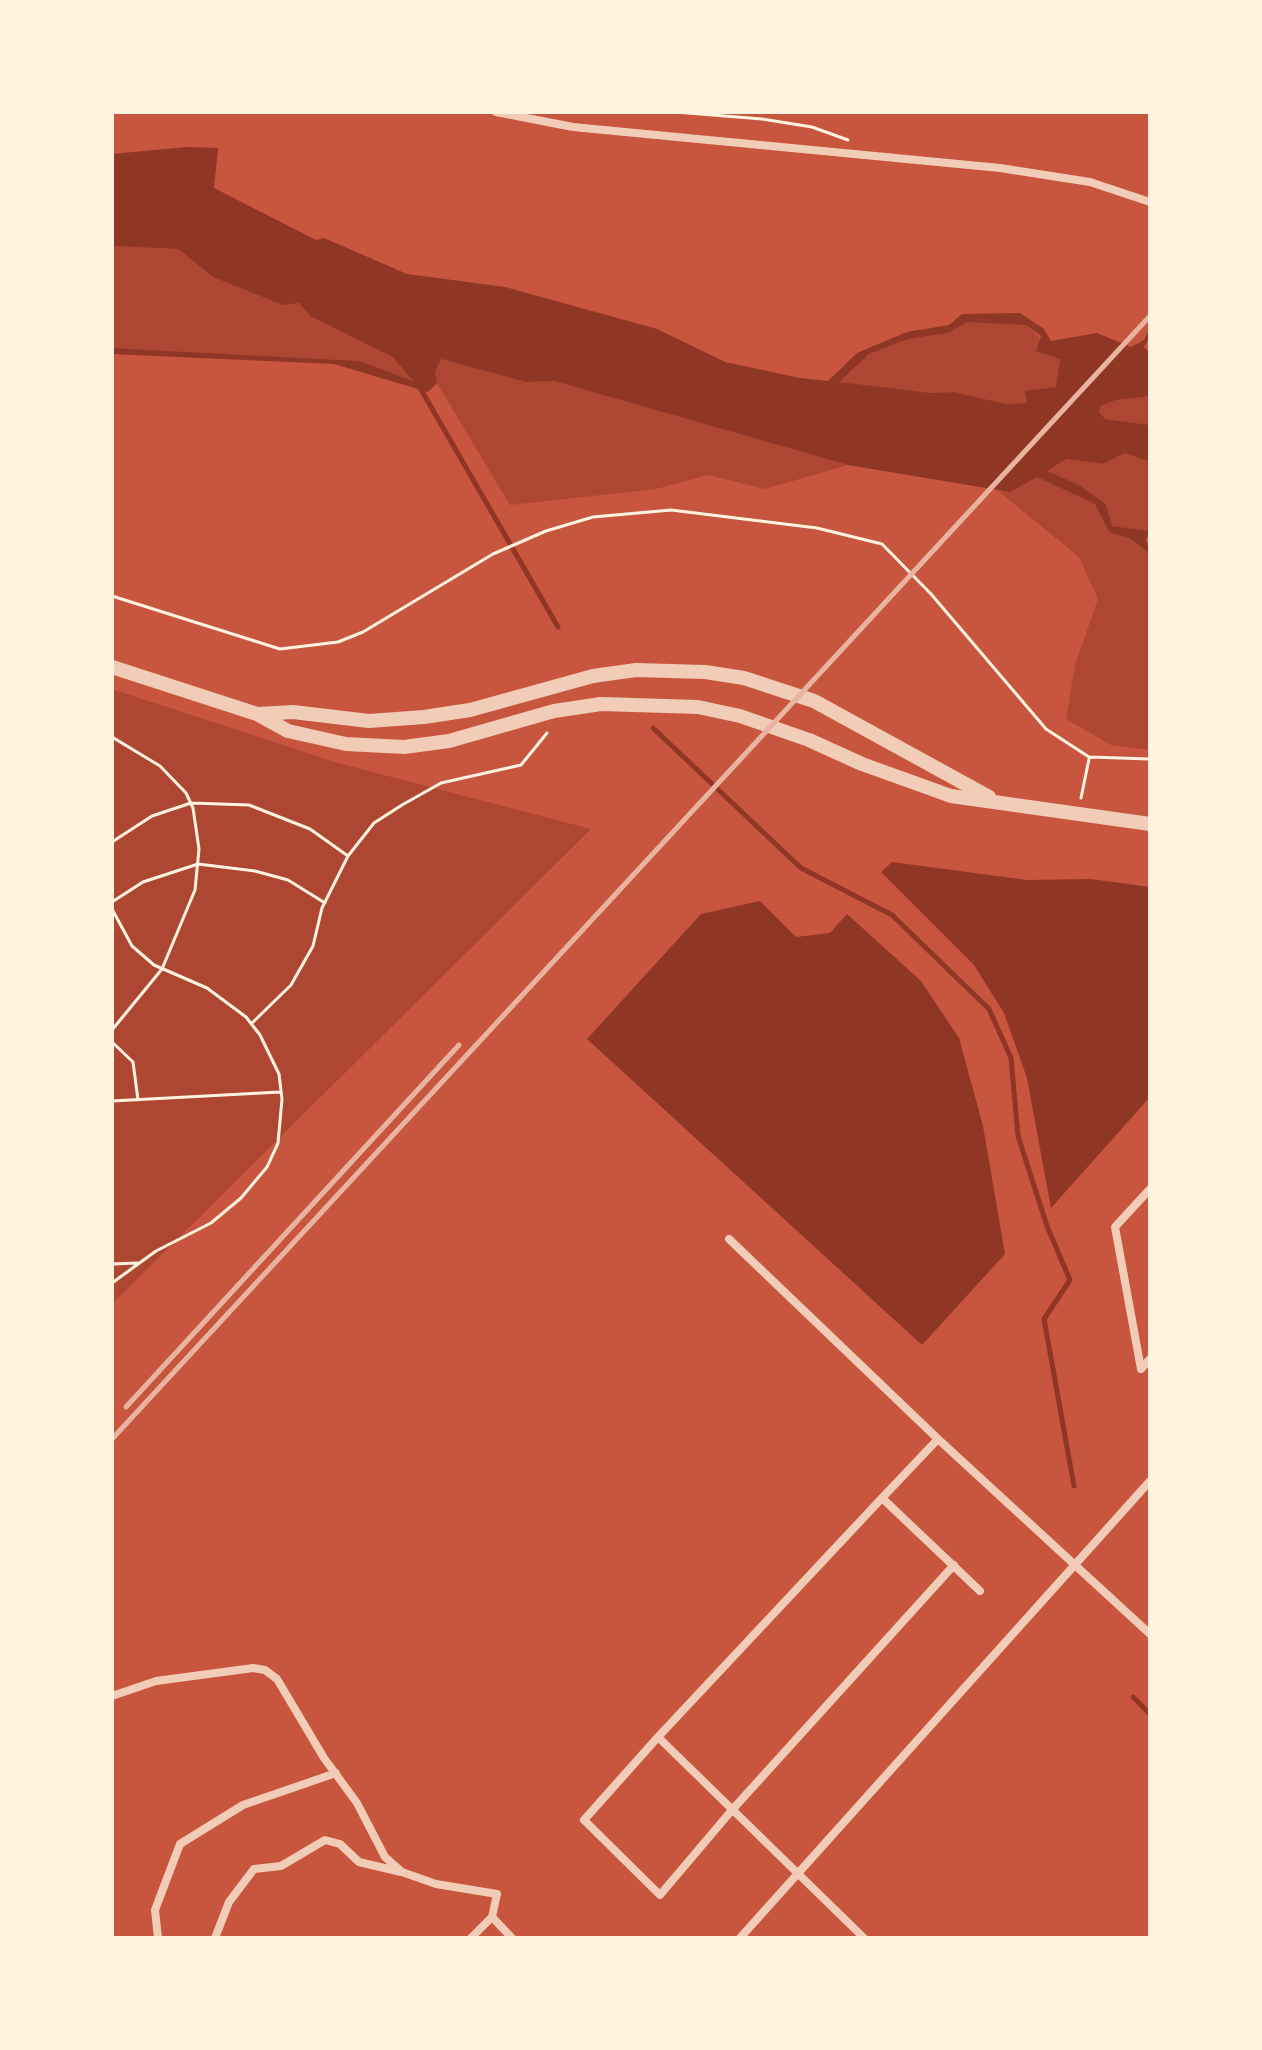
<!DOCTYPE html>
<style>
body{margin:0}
#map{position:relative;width:1262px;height:2050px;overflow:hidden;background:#c8553d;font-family:"Asap Condensed",sans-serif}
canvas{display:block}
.frame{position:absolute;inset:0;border:114px solid #fff3e0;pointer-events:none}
</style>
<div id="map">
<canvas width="1262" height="2050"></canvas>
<div class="frame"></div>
</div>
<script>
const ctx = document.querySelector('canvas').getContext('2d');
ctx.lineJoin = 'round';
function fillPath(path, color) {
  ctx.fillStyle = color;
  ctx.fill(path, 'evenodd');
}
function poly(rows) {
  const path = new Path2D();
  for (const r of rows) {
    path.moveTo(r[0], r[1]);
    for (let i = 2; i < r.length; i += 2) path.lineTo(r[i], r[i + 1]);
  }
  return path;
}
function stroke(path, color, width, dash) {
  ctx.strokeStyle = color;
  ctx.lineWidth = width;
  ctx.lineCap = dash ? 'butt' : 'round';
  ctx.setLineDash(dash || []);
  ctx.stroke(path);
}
fillPath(poly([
 [112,246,178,249,213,277,283,304,299,303,310,316,393,357,408,371,413,382,360,361,112,348],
 [967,322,1026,324,1060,359,1056,387,1026,391,1027,403,1006,404,954,392,931,393,838,383,869,354,908,339,948,333],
 [441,359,526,382,554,381,848,465,765,489,708,475,656,489,510,505,437,383,435,372],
 [1150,396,1150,425,1105,419,1099,412,1101,406,1116,400],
 [1125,453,1150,462,1150,531,1111,526,1106,504,1046,472,1067,459,1103,464],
 [1037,477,1096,504,1109,532,1131,539,1150,554,1150,750,1111,745,1066,719,1075,665,1098,599,1079,557,997,490,1010,491],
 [112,689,338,763,591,829,112,1304]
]), '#ae4732');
fillPath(poly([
 [187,147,218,148,214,188,316,240,324,238,407,274,505,287,657,329,725,362,800,378,828,381,857,353,907,332,949,325,962,314,1020,313,1044,329,1051,341,1097,333,1131,347,1144,340,1150,328,1150,337,1144,347,1150,353,1150,396,1116,400,1101,406,1099,412,1105,419,1150,425,1150,462,1125,453,1103,464,1067,459,1047,471,1079,485,1106,504,1112,526,1150,531,1146,540,1150,554,1131,539,1109,532,1095,504,1037,477,1010,492,848,465,554,381,526,382,441,359,435,372,437,383,428,392,334,364,112,354,112,348,360,361,413,381,393,357,310,316,299,303,283,305,213,277,178,249,112,246,112,154],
 [967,322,1026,325,1041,336,1036,351,1060,359,1056,387,1025,391,1027,403,1006,404,954,392,931,393,839,382,869,354,908,339,948,333],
 [892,862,1027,880,1091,879,1150,887,1150,1097,1051,1208,1027,1078,1004,1013,974,965,881,872],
 [760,901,796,937,830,933,847,914,921,981,959,1038,983,1126,1005,1254,922,1345,587,1039,701,914]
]), '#8f3625');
stroke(poly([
 [419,386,558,627],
 [653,728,801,868,892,915,989,1009,1011,1058,1018,1136,1047,1226,1070,1280,1044,1319,1074,1486],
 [1133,1697,1150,1714]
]), '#8f3625', 5);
stroke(poly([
 [675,112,762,119,812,127,848,140],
 [112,596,280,649,338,642,363,632,493,554,546,531,593,517,671,510,817,528,882,544,931,594,1046,729,1089,757,1150,759],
 [112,737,160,766,186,793,193,808,199,849,195,890,162,969,112,1030],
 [1081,798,1089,759],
 [112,842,152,816,191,803,249,805,310,829,348,856,322,908,313,946,291,985,251,1024],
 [348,856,374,823,402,805,441,783,521,765,547,733],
 [112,902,143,882,198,864,255,871,288,880,325,903],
 [112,909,132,946,154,965,207,988,246,1017,260,1035,279,1074,282,1099,278,1143,267,1167,241,1198,211,1223,156,1251,112,1283],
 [112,1042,133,1062,138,1100],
 [112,1101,280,1092],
 [112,1264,137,1263]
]), '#fff3e0', 3);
stroke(poly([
 [496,112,573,127,1000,168,1090,182,1150,202],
 [1150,1189,1115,1227,1141,1369,1150,1359],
 [729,1239,938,1439],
 [882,1498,980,1591],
 [112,1696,156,1681,253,1668,265,1670,277,1679,324,1758,357,1803,385,1857,402,1872,436,1884,497,1894,492,1917],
 [658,1737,584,1820,660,1895,732,1810,954,1565],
 [158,1938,155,1910,180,1844,243,1805,336,1773],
 [215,1938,229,1902,254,1869,281,1866,325,1840,340,1844,359,1862,401,1872],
 [471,1938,492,1917,512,1938],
 [740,1938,1150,1481],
 [864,1938,658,1737,882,1498,938,1439,1150,1634]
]), '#f1ccb7', 8);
stroke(poly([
 [112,667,257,714,288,731,346,744,404,747,449,741,554,711,601,704,698,707,740,716,809,740,862,764,951,796,1150,824],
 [258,714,293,712,369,721,424,717,470,710,593,676,636,670,705,672,744,678,814,701,989,797]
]), '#f1ccb7', 14);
stroke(poly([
 [126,1407,459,1045],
 [112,1439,1150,316]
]), '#e9b49f', 5);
</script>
